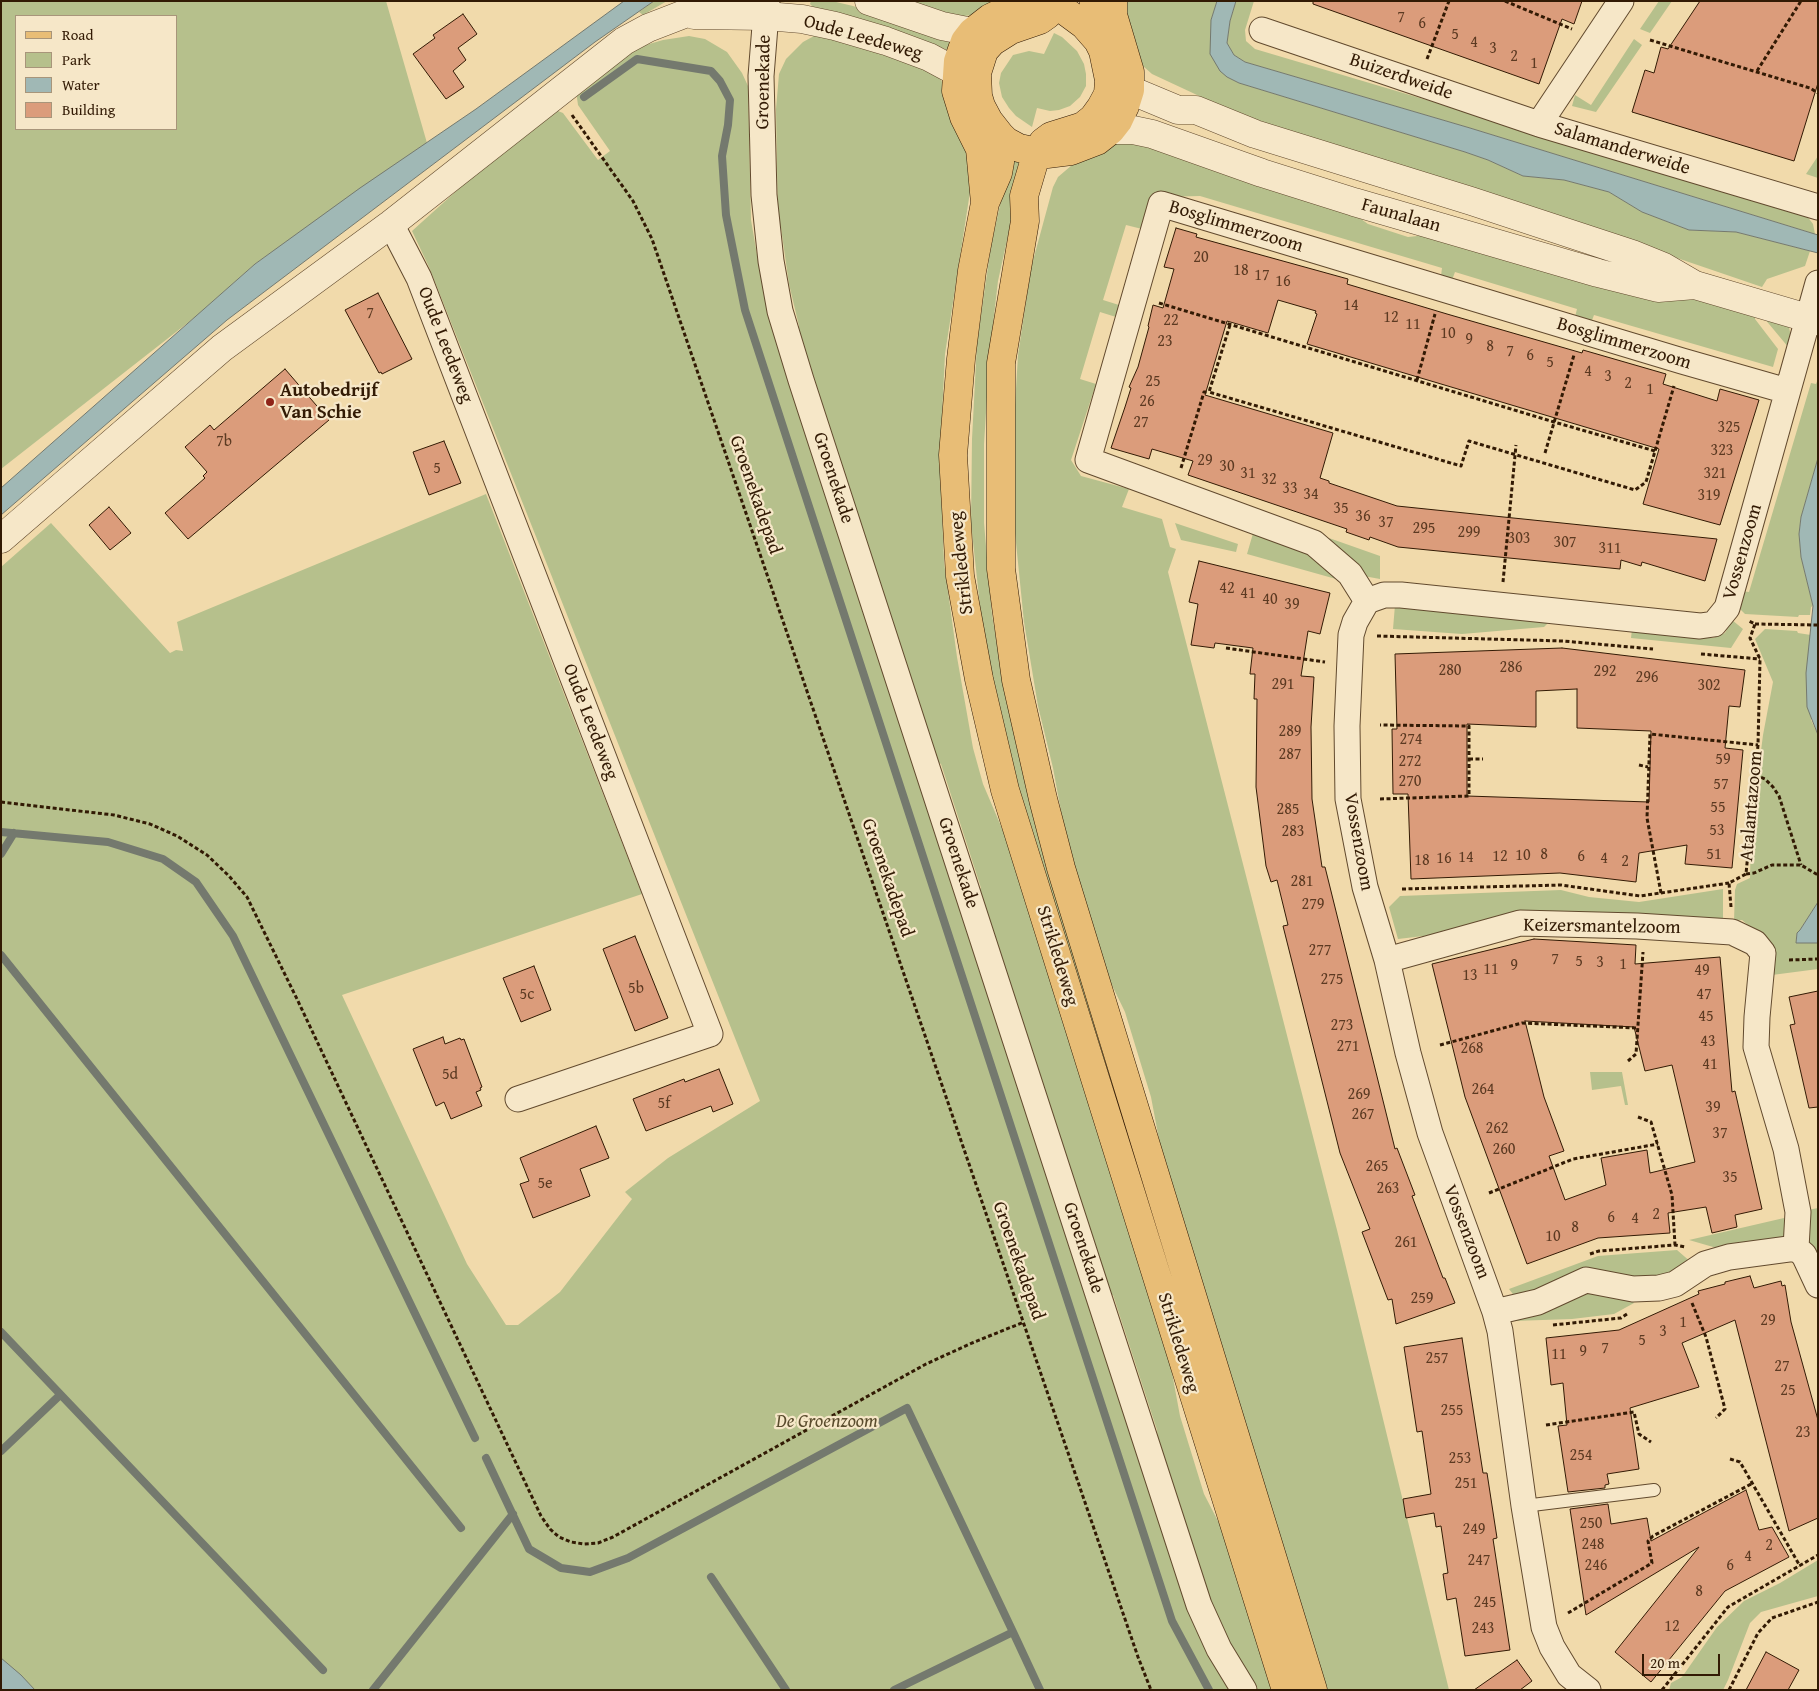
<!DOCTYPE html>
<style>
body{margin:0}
#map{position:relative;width:1819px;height:1691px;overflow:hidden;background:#f1daab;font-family:"Gentium Book Plus",serif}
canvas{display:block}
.frame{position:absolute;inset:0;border:2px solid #321a04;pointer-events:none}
.legend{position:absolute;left:15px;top:15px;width:162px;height:115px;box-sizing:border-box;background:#f6e7c8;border:1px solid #a8957a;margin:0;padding:6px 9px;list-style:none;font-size:15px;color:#321a04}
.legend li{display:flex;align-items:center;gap:10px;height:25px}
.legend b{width:25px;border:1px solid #a8957a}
.scale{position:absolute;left:1642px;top:1654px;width:78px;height:22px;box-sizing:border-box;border:2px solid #321a04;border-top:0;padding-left:6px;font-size:15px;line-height:18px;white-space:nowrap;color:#321a04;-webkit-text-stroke:4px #f6e7c8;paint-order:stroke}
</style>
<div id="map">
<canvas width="1819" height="1691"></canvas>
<div class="frame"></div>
<ul class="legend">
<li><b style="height:6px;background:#e8bd76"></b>Road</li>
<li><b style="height:14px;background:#b6c08c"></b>Park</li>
<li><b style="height:14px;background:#a0b8b5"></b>Water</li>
<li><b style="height:14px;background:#db9c7b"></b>Building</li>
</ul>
<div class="scale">20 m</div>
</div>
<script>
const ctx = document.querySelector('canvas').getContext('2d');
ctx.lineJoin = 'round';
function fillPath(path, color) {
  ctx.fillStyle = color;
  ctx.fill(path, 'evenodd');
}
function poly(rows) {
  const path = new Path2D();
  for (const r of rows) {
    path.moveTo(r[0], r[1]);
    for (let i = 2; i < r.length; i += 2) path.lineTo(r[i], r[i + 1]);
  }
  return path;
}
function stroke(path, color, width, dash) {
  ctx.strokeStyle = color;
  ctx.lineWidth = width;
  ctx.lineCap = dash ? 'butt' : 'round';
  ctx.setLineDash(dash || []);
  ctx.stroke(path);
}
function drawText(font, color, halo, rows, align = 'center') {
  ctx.font = font + ' "Gentium Book Plus",serif';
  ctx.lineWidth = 4.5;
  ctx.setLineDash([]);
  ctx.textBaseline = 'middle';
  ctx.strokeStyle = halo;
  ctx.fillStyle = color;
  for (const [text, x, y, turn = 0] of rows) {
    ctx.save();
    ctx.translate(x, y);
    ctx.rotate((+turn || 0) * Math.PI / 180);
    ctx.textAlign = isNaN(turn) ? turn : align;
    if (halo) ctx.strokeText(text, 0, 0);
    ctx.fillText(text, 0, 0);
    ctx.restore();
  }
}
fillPath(poly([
 [1,1,386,1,427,143,255,264,199,314,1,469],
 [16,16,176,16,176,129,16,129],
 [654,1,667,1,643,15,639,12],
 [811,1,832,1,853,6,953,39,948,50,880,26,829,10,814,8,810,4],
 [905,1,1002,1,978,14,958,17],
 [1124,1,1217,1,1211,20,1227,77,1239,83,1465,152,1488,160,1523,176,1564,180,1609,192,1642,212,1689,230,1736,232,1810,251,1805,266,1767,279,1762,287,1469,187,1307,139,1240,115,1152,74,1143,66,1136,54,1131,37],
 [1236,1,1254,1,1245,30,1246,41,1255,49,1804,212,1813,224,1815,234,1470,128,1245,62,1234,55,1227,43,1230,21],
 [1659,1,1672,1,1650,33,1640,29],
 [1054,33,1062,37,1077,51,1084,64,1086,74,1086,86,1080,97,1070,106,1059,110,1050,111,1037,108,1032,127,1016,116,1009,108,1002,97,999,83,1001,73,1013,55,1029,51,1044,54],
 [689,36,705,39,727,52,742,73,748,86,751,220,764,295,1234,1690,1,1690,1,567,51,523,170,653,176,650,183,651,177,622,486,494,642,894,342,995,467,1264,506,1325,518,1325,560,1292,632,1199,625,1192,668,1158,760,1101,429,267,412,231,515,138,553,109,563,113,598,160,610,151,578,105,576,91,632,49,663,40],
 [814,36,850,39,938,75,945,87,963,135,972,179,945,354,940,457,944,562,957,657,973,748,983,784,1033,901,1163,1324,1180,1416,1204,1494,1235,1554,1279,1690,1255,1690,1230,1647,1208,1598,1158,1441,1157,1430,1113,1295,1109,1295,978,890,981,888,941,764,935,761,796,332,799,326,789,284,781,228,778,228,776,109,779,74,786,59,803,42],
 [1634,39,1642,45,1596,112,1572,106,1575,95,1591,105],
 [1128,141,1340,204,1368,224,1408,237,1436,234,1693,297,1756,310,1755,319,1778,349,1773,367,1594,315,1591,323,1575,317,1577,309,1455,272,1452,280,1441,276,1442,268,1200,196,1161,197,1142,229,1126,225,1103,300,1119,305,1116,317,1100,312,1080,379,1096,384,1071,460,1081,476,1129,489,1122,507,1162,519,1170,547,1176,549,1168,572,1337,1230,1449,1690,1322,1690,1168,1187,1151,1097,1125,1012,1092,944,1075,887,1053,768,1038,706,1024,622,1014,523,1012,456,1018,355,1031,268,1053,187,1058,177,1072,165,1113,144],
 [1818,156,1818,178,1806,174],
 [1010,159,1024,163,998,281,990,350,984,444,984,523,992,615,1006,696,1251,1511,1295,1690,1035,858,986,662,971,523,972,439,977,343,991,246],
 [1764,318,1781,319,1789,327,1791,337,1789,348],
 [1818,379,1818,458,1801,517,1799,534,1801,557,1813,606,1811,607,1810,615,1799,615,1798,617,1745,614,1737,606,1741,591,1749,592,1811,383,1816,384],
 [1175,523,1238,544,1236,552,1181,540],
 [1254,530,1313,552,1336,579,1247,554],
 [1329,538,1380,556,1380,579,1358,575],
 [1395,605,1550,621,1544,627,1462,634,1393,629],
 [1732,620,1743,629,1731,648,1631,638,1632,629,1713,638,1725,633],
 [1765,629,1797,631,1798,633,1811,635,1811,720,1818,735,1818,902,1800,930,1797,933,1796,943,1818,943,1818,969,1772,975,1774,948,1742,920,1734,921,1735,890,1737,884,1750,878,1751,830,1763,735,1773,682,1755,639],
 [1723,889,1723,920,1449,933,1398,939,1389,907,1400,896,1561,890,1589,897,1639,902],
 [1590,1072,1622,1072,1628,1105,1625,1105,1621,1086,1592,1090],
 [1818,1208,1818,1251,1810,1254,1803,1246,1808,1210],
 [1784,1218,1785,1243,1727,1251,1689,1240],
 [1677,1250,1692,1263,1662,1278,1516,1298,1509,1289,1598,1256],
 [1585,1292,1627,1295,1634,1303,1614,1314,1572,1319,1513,1321,1515,1315],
 [1818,1560,1818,1596,1761,1612,1750,1623,1728,1680,1723,1690,1669,1690,1671,1683,1682,1677,1717,1627,1744,1601,1780,1583]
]), '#b6c08c');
const water = poly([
 [624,1,654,1,595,42,227,320,1,515,1,488,255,264,360,188,476,109,624,1],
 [1217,1,1236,1,1230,21,1227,43,1234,55,1245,62,1470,128,1818,235,1818,253,1736,232,1689,230,1642,212,1609,192,1564,180,1523,176,1488,160,1465,152,1239,83,1227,77,1220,71,1210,54,1211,20,1217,1],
 [1818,458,1818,735,1807,707,1806,673,1813,606,1801,557,1799,534,1801,517,1818,458],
 [1818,902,1818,943,1796,943,1797,933,1800,930,1818,902],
 [1,1658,21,1675,35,1690,1,1690,1,1658]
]);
fillPath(water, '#a0b8b5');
stroke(water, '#74796e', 1);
stroke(poly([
 [584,97,637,59,711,71,720,81,730,100,728,125,722,156,726,215,745,310,1172,1621,1209,1690],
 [1,832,108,842,163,859,196,882,233,936,475,1438],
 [1,854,14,833],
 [1,955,461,1528],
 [1,1332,323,1670],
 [1,1451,60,1395],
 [486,1458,529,1549,561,1568,590,1572,628,1558,907,1408,1013,1632],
 [711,1577,786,1690],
 [373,1690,513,1514],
 [894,1690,1013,1632,1040,1690]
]), '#74796e', 8);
const building = poly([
 [1313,1,1582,1,1574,24,1562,19,1539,84,1313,4,1313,1],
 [1700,1,1818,1,1818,83,1794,161,1632,112,1645,70,1654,73,1661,47,1668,49,1700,1],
 [463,14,477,34,458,48,466,60,453,71,464,87,446,99,413,54,435,38,433,35,463,14],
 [1176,228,1197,234,1196,237,1348,279,1347,284,1447,314,1582,353,1583,350,1666,374,1663,384,1717,401,1720,389,1759,400,1720,525,1643,504,1659,449,1307,344,1317,314,1315,313,1316,311,1278,300,1268,333,1227,321,1205,395,1333,433,1320,478,1329,481,1329,483,1397,506,1717,539,1705,581,1642,562,1641,566,1621,560,1620,569,1398,547,1370,537,1369,540,1346,532,1347,529,1188,475,1193,461,1152,449,1149,459,1111,448,1125,407,1131,388,1129,387,1138,367,1149,327,1148,326,1153,305,1163,308,1174,269,1164,267,1176,228],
 [378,293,412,359,382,374,381,372,379,373,345,310,378,293],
 [285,369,329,420,188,539,165,513,205,478,203,476,207,472,185,447,210,425,214,430,285,369],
 [444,441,461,483,429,495,413,452,444,441],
 [109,507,131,533,110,550,89,525,109,507],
 [1199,561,1330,593,1320,634,1308,631,1301,676,1314,677,1311,727,1312,799,1322,867,1325,867,1395,1149,1397,1148,1415,1195,1412,1196,1443,1278,1445,1278,1455,1303,1396,1324,1392,1299,1388,1300,1362,1232,1370,1229,1340,1153,1283,926,1288,925,1277,880,1271,882,1266,866,1256,787,1257,699,1254,699,1255,674,1250,674,1253,648,1215,643,1214,648,1191,645,1198,604,1189,602,1199,561],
 [1562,648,1745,670,1740,707,1729,706,1725,748,1743,750,1732,868,1685,864,1687,845,1639,853,1636,882,1560,873,1411,879,1408,794,1393,794,1392,729,1397,729,1395,654,1562,648],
 [1577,689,1577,728,1651,731,1649,802,1467,796,1467,724,1536,727,1536,691,1577,689],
 [635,936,668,1018,635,1031,603,949,635,936],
 [1534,939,1636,945,1635,964,1720,957,1732,1092,1735,1091,1762,1209,1735,1215,1737,1227,1712,1233,1706,1207,1668,1213,1670,1233,1598,1238,1527,1264,1465,1097,1432,964,1534,939],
 [1525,1021,1634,1027,1645,1071,1672,1065,1695,1162,1650,1173,1647,1150,1601,1158,1606,1185,1565,1200,1549,1156,1564,1151,1544,1097,1525,1021],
 [534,966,551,1010,521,1022,503,978,534,966],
 [1818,991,1818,1107,1809,1108,1790,1025,1795,1024,1789,997,1818,991],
 [443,1037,445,1044,460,1038,461,1040,464,1039,482,1087,480,1088,481,1090,476,1092,482,1106,451,1119,444,1102,436,1106,413,1049,443,1037],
 [719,1069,733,1104,713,1112,711,1106,646,1131,633,1099,684,1079,685,1082,719,1069],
 [596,1126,609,1158,580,1169,590,1196,533,1218,520,1184,529,1181,520,1158,596,1126],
 [1750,1276,1754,1288,1781,1281,1782,1286,1785,1285,1791,1322,1818,1420,1818,1518,1789,1531,1735,1320,1682,1343,1699,1387,1630,1408,1639,1469,1607,1474,1609,1484,1605,1485,1605,1488,1568,1492,1558,1426,1567,1425,1563,1383,1551,1385,1546,1338,1619,1330,1699,1294,1698,1291,1725,1284,1725,1282,1750,1276],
 [1462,1338,1483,1473,1487,1473,1497,1538,1493,1539,1510,1650,1465,1656,1456,1598,1447,1600,1443,1574,1448,1573,1441,1526,1436,1527,1434,1513,1406,1518,1403,1499,1431,1494,1422,1431,1417,1432,1404,1347,1462,1338],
 [1746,1490,1759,1530,1772,1527,1789,1557,1725,1591,1651,1682,1615,1652,1699,1547,1586,1615,1570,1509,1608,1504,1611,1524,1647,1518,1651,1541,1746,1490],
 [1766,1652,1799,1670,1788,1690,1746,1690,1766,1652],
 [1517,1660,1532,1681,1520,1690,1474,1690,1517,1660]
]);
fillPath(building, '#db9c7b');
stroke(building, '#321a04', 1);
const service = poly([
 [1524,1506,1654,1490]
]);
const minor = poly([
 [767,1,761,76,764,195,771,261,780,311,801,380,1199,1605,1219,1649,1244,1690],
 [1262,30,1539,124,1818,207],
 [1539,124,1621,1],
 [391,224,419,278,710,1034,518,1099],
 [1367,601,1350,574,1314,543,1088,460,1161,204,1682,361,1787,391],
 [1387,960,1520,923,1637,926,1732,932,1755,943,1763,953,1757,1017,1756,1047,1786,1149,1798,1212,1796,1248,1804,1255,1818,1285],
 [1495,1312,1538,1302,1586,1280,1633,1289,1659,1288,1675,1284,1705,1264,1729,1257,1796,1248],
 [1588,1690,1569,1675,1552,1647,1544,1627,1524,1506,1500,1331,1495,1312,1430,1133,1408,1053,1387,960,1365,887,1348,799,1347,726,1351,635,1355,622,1367,601,1384,595,1401,595,1700,626,1714,624,1727,608,1818,283]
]);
const tertiary = poly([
 [869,1,942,26,972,32],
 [694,15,766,16,802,19,835,26,886,41,929,57,957,72],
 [1130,90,1178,110,1196,110,1255,134,1471,201,1632,254,1664,267,1695,285,1818,321],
 [1111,130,1133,130,1152,134,1262,173,1354,202,1598,273,1658,288,1695,285],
 [1,539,222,348,391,224,624,41,648,28,718,1]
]);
const primary = poly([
 [1058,1,1047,15,1040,20,1011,30,992,42,984,51,977,73,978,96,981,106,989,121,1000,135,1006,141,1019,148,1047,154,1071,151,1097,141,1111,130,1118,121,1125,106,1130,90,1130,72,1113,15,1113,1],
 [1091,32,1094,1],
 [1000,135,1000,162,998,173,985,203,972,271,961,359,953,455,960,576,979,679,1005,790,1286,1690],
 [985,203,980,149,964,117,956,91,958,61,965,41,972,32,990,18,1011,8,1033,3,1055,7,1065,11,1084,25,1098,41,1103,51,1109,80,1108,94,1101,107,1093,118,1083,126,1051,136,1043,142,1037,152,1024,196,1025,221,1001,363,1001,569,1016,680,1043,799,1061,868,1313,1690]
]);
stroke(service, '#624a2e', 14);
stroke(minor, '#624a2e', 27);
stroke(tertiary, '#624a2e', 29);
stroke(primary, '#321a04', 29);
stroke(poly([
 [1505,1,1572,29],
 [1650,40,1810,88,1818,93],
 [1427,59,1449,1],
 [1757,71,1801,1],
 [572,115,633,201,652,239,1138,1657,1151,1690],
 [1159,303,1554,422,1655,451],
 [1230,325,1209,392,1461,466,1469,441,1635,490,1646,482,1674,386],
 [1417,380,1435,314],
 [1545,453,1574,355],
 [1181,468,1204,392,1209,392],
 [1503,582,1516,445],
 [1755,624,1818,625],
 [1377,636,1563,641,1653,649],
 [1226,648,1325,662],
 [1701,654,1760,659],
 [1469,759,1483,759],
 [1639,765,1648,767],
 [1755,775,1765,779,1773,787,1779,796,1801,865],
 [1380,799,1469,796,1469,726,1380,725],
 [1,802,114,815,150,824,177,836,207,855,229,876,247,897,297,999,541,1516,550,1529,559,1537,571,1542,584,1544,598,1543,613,1537,926,1364,972,1343,1024,1322],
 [1746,874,1754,873,1772,865,1801,865,1818,875],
 [1402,889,1561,885,1640,896,1729,883],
 [1661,893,1647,818,1650,734,1758,745],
 [1731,907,1729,883,1746,874,1758,745,1760,659,1750,638,1755,624,1749,621],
 [1789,960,1818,959],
 [1440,1045,1522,1023,1638,1028],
 [1628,1061,1636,1054,1643,952],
 [1638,1117,1651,1122,1672,1195,1675,1245],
 [1489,1193,1573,1159,1658,1144],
 [1590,1254,1599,1251,1675,1245,1685,1247],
 [1692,1303,1706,1337,1725,1409,1716,1418],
 [1553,1325,1621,1318,1627,1314],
 [1546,1425,1634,1412,1639,1434,1651,1442],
 [1730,1459,1740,1462,1800,1566],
 [1568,1613,1652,1563,1648,1541,1653,1536,1753,1483],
 [1662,1690,1728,1607,1818,1555],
 [1729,1690,1758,1633,1772,1618,1818,1602]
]), '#321a04', 3, [4, 2.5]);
stroke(service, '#f6e7c8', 12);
stroke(minor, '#f6e7c8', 25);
stroke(tertiary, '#f6e7c8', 28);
stroke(primary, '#e8bd76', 28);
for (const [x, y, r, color] of [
 [270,402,5,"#8f2418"]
]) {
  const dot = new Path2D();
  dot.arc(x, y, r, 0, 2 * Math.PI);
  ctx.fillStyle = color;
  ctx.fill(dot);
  stroke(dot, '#f6e7c8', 2);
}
drawText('16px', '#5c3a22', null, [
 ["7",1401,18],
 ["6",1422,24],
 ["5",1455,35],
 ["4",1474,43],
 ["3",1493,49],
 ["2",1514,57],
 ["1",1534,64],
 ["20",1201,258],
 ["18",1241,271],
 ["17",1262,276],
 ["16",1283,282],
 ["14",1351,306],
 ["7",370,314],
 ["12",1391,318],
 ["22",1171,321],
 ["11",1413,325],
 ["10",1448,334],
 ["9",1469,340],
 ["23",1165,342],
 ["8",1490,347],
 ["7",1510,352],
 ["6",1530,356],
 ["5",1550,363],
 ["4",1588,372],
 ["3",1608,377],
 ["25",1153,382],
 ["2",1628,384],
 ["1",1650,390],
 ["26",1147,402],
 ["27",1141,423],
 ["325",1729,428],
 ["7b",224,442],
 ["323",1722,451],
 ["29",1205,461],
 ["30",1227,467],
 ["5",437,469],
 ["31",1248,474],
 ["321",1715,474],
 ["32",1269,480],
 ["33",1290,489],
 ["34",1311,495],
 ["319",1709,496],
 ["35",1341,509],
 ["36",1363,517],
 ["37",1386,523],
 ["295",1424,529],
 ["299",1469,533],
 ["303",1519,539],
 ["307",1565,543],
 ["311",1610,549],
 ["42",1227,589],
 ["41",1248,594],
 ["40",1270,600],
 ["39",1292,605],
 ["286",1511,668],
 ["280",1450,671],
 ["292",1605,672],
 ["296",1647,678],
 ["291",1283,685],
 ["302",1709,686],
 ["289",1290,732],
 ["274",1411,740],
 ["287",1290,755],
 ["59",1723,760],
 ["272",1410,762],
 ["270",1410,782],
 ["57",1721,785],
 ["55",1718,808],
 ["285",1288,810],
 ["53",1717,831],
 ["283",1293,832],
 ["8",1544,855],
 ["51",1714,855],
 ["10",1523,856],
 ["12",1500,857],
 ["6",1581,857],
 ["14",1466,858],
 ["16",1444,859],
 ["4",1604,859],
 ["18",1422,861],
 ["2",1625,862],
 ["281",1302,882],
 ["279",1313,905],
 ["277",1320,951],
 ["7",1555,960],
 ["5",1579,962],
 ["3",1600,963],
 ["1",1623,965],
 ["9",1514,966],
 ["11",1491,970],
 ["49",1702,971],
 ["13",1470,976],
 ["275",1332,980],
 ["5b",636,989],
 ["5c",527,995],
 ["47",1704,995],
 ["45",1706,1017],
 ["273",1342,1026],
 ["43",1708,1042],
 ["271",1348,1047],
 ["268",1472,1049],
 ["41",1710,1065],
 ["5d",450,1075],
 ["264",1483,1090],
 ["269",1359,1095],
 ["5f",664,1104],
 ["39",1713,1108],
 ["267",1363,1115],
 ["262",1497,1129],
 ["37",1720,1134],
 ["260",1504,1150],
 ["265",1377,1167],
 ["35",1730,1178],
 ["5e",545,1184],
 ["263",1388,1189],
 ["2",1656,1215],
 ["6",1611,1218],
 ["4",1635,1219],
 ["8",1575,1228],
 ["10",1553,1237],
 ["261",1406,1243],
 ["259",1422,1299],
 ["29",1768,1321],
 ["1",1683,1323],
 ["3",1663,1332],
 ["5",1642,1341],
 ["7",1605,1349],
 ["9",1583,1352],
 ["11",1559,1355],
 ["257",1437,1359],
 ["27",1782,1367],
 ["25",1788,1391],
 ["255",1452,1411],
 ["23",1803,1433],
 ["254",1581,1456],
 ["253",1460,1459],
 ["251",1466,1484],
 ["250",1591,1524],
 ["249",1474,1530],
 ["248",1593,1545],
 ["2",1769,1546],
 ["4",1748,1557],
 ["247",1479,1561],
 ["246",1596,1566],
 ["6",1730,1566],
 ["8",1699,1592],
 ["245",1485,1603],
 ["12",1672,1627],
 ["243",1483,1629]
]);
drawText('19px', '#321a04', '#f6e7c8', [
 ["Oude Leedeweg",863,38,16],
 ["Buizerdweide",1401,77,19],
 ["Groenekade",764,82,-89],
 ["Salamanderweide",1622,149,17],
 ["Faunalaan",1401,216,16],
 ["Bosglimmerzoom",1236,227,17],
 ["Bosglimmerzoom",1624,344,17],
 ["Oude Leedeweg",445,345,69],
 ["Groenekade",833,478,72],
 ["Groenekadepad",755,495,71],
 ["Vossenzoom",1743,552,-74],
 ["Strikledeweg",962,563,-96],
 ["Oude Leedeweg",590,722,69],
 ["Atalantazoom",1752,806,-85],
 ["Vossenzoom",1358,842,80],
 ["Groenekade",958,863,72],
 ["Groenekadepad",887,878,71],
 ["Keizersmantelzoom",1602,927,1],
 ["Strikledeweg",1057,956,73],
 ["Vossenzoom",1466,1232,69],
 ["Groenekade",1083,1248,72],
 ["Groenekadepad",1018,1261,71],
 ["Strikledeweg",1178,1343,73]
]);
drawText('bold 19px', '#321a04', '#f6e7c8', [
 ["Autobedrijf",280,391],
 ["Van Schie",280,413]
], 'left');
drawText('italic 19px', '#5a4c2d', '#f6e7c8', [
 ["De Groenzoom",827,1422]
]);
</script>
